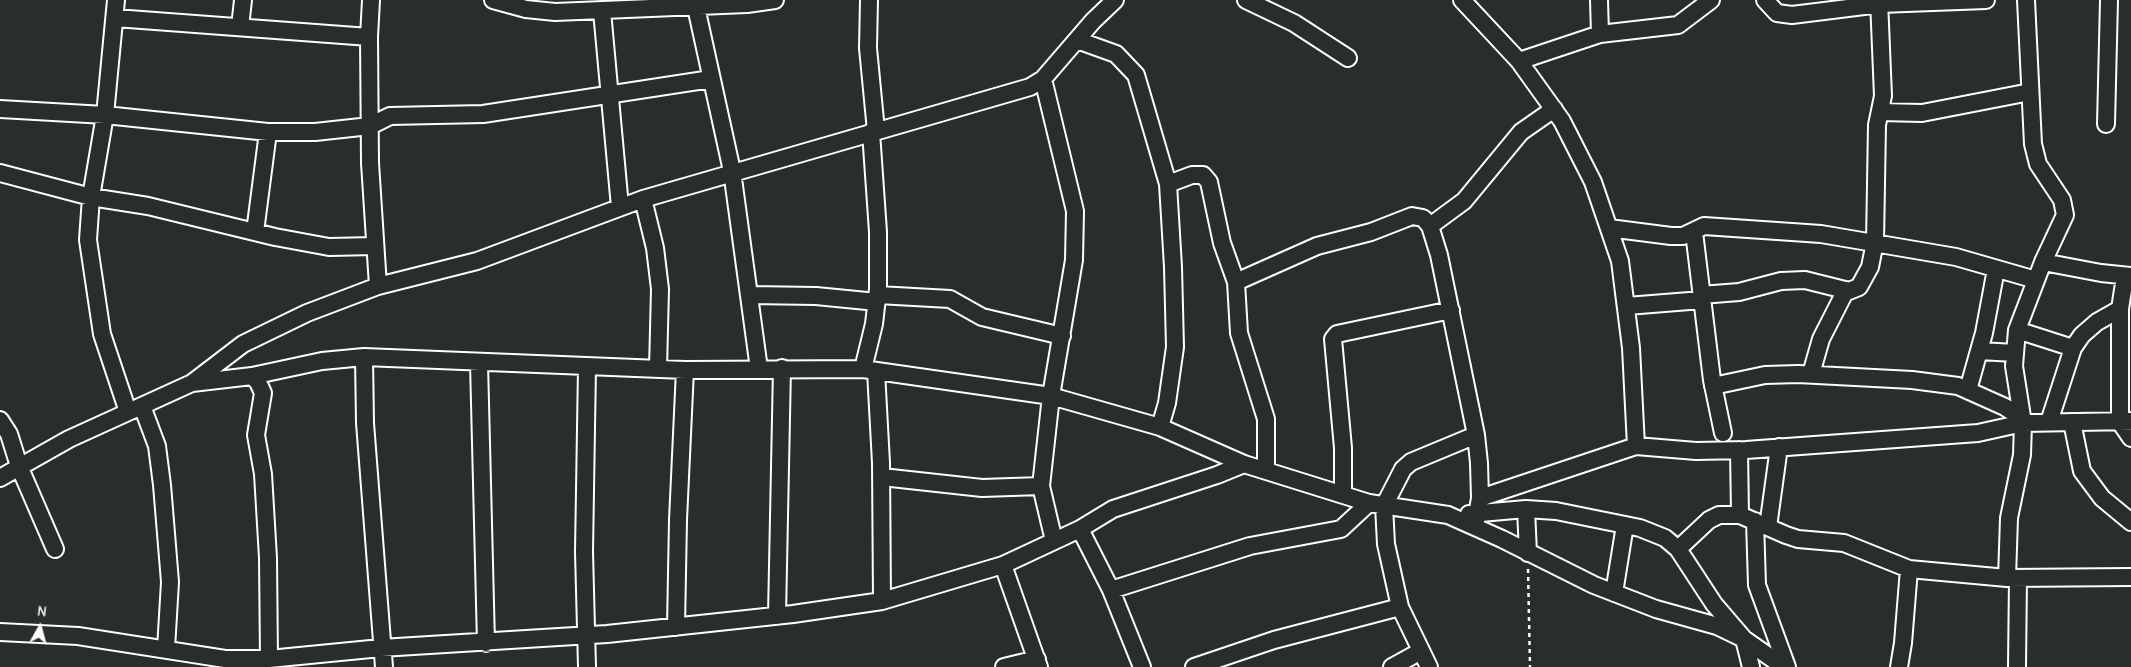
<!DOCTYPE html>
<style>
body{margin:0}
#map{position:relative;width:2131px;height:667px;overflow:hidden;background:#2a2d2e;font-family:"Comic Neue",sans-serif}
canvas{display:block}
.north{position:absolute;left:15px;top:602px;width:50px;height:50px;-webkit-text-stroke:4px #2a2d2e;paint-order:stroke;rotate:7deg;font-size:14px;font-weight:700;line-height:20px;text-align:center;color:#fff}
.north::after{content:'';display:block;margin:auto;width:18px;height:22px;background:#fff;clip-path:polygon(50% 0,100% 100%,50% 72%,0 100%)}
</style>
<div id="map">
<canvas width="2131" height="667"></canvas>
<div class="north">N</div>
</div>
<script>
const ctx = document.querySelector('canvas').getContext('2d');
ctx.lineJoin = 'round';
function poly(rows) {
  const path = new Path2D();
  for (const r of rows) {
    path.moveTo(r[0], r[1]);
    for (let i = 2; i < r.length; i += 2) path.lineTo(r[i], r[i + 1]);
  }
  return path;
}
function stroke(path, color, width, dash) {
  ctx.strokeStyle = color;
  ctx.lineWidth = width;
  ctx.lineCap = dash ? 'butt' : 'round';
  ctx.setLineDash(dash || []);
  ctx.stroke(path);
}
const minor = poly([
 [116,0,105,115,91,197,88,240,102,334,128,412],
 [371,0,369,37,370,163,378,286],
 [493,0,526,9,555,12,747,4,775,0],
 [869,0,868,48,876,131],
 [1246,0,1294,23,1348,58],
 [1462,0,1519,61,1562,121,1593,182,1620,261,1631,348,1636,446],
 [1599,0,1600,34],
 [1765,0,1777,13,1792,15,1880,4,1986,0],
 [696,7,732,171,759,369],
 [602,11,620,207],
 [115,18,369,37],
 [240,27,243,0],
 [1077,40,1116,54,1136,75,1168,184,1173,267,1175,347,1167,403,1160,427],
 [1519,61,1600,34,1678,25,1711,0],
 [1043,79,1075,211,1074,260,1051,396,1041,486,1054,541],
 [0,109,105,115,268,132,315,132,370,126,390,116,483,114,711,79],
 [1880,112,1922,113,2030,92],
 [2106,124,2109,0],
 [0,173,91,197,148,206,275,237,329,247,375,246],
 [1168,184,1192,175,1203,175,1209,182,1222,243,1236,282,1239,333,1266,419,1266,469],
 [643,199,655,248,660,289,658,369],
 [1430,226,1464,201,1521,132,1554,109],
 [1609,228,1671,236,1683,236,1704,226,1821,234,1956,257,2036,280],
 [255,232,268,132],
 [1694,232,1712,380,1723,433],
 [2043,262,2101,273,2131,276],
 [2125,277,2120,309,2120,422,2131,438],
 [1236,282,1317,246,1371,232,1412,216,1423,218,1430,226,1439,255,1476,435,1479,463,1480,498,1475,527],
 [750,295,816,296,877,302],
 [878,295,950,299,982,317,1062,336],
 [1701,295,1739,292,1781,281,1805,280,1849,291,1859,287,1870,267,1875,242,1877,125,1883,96,1879,0],
 [1627,306,1702,300],
 [2017,330,2073,348],
 [1979,351,2015,353],
 [364,357,365,423,384,667],
 [479,363,486,643],
 [587,367,584,552,587,667],
 [863,369,874,324,878,289,878,232,871,132],
 [876,371,881,463,882,601],
 [1811,374,1821,339,1846,290],
 [252,376,258,382,263,393,256,435,263,474,268,558,269,659],
 [192,383,252,376,322,361,364,357,685,370,863,369,1051,396,1160,427,1244,464],
 [1713,386,1765,375,1798,374,1912,380,1958,386,2005,407,2023,419],
 [1968,390,1984,333,1996,269],
 [142,406,157,446,162,485,170,582,166,649],
 [0,420,9,434,19,466,55,549],
 [2049,422,2073,348,2082,335,2097,322,2120,309],
 [2072,422,2082,471,2102,498,2131,522],
 [1739,450,1740,515],
 [882,477,982,488,1041,486],
 [0,478,69,439,192,383,243,344,307,313,378,286,477,261,643,199,1030,87,1043,79,1093,21,1115,0],
 [1343,493,1343,448,1333,339,1337,334,1451,310],
 [1480,498,1636,446,1696,451,1746,450,1978,433,2023,423,2131,421],
 [1526,509,1528,553],
 [1469,514,1526,509,1556,511,1640,528,1665,538,1678,549,1714,604,1744,639,1751,667],
 [1755,521,1757,585,1787,667],
 [1768,527,1779,447],
 [1080,529,1111,590,1142,667],
 [1678,549,1709,520,1719,515,1740,515,1786,535,1798,539,1844,543,1909,569,2007,578,2131,577],
 [1003,565,1039,667],
 [2007,578,2009,518,2022,455,2023,423,2014,366,2017,330,2043,262,2065,215,2062,200,2038,164,2033,144,2026,0],
 [1111,590,1250,546,1341,529,1369,503],
 [1614,593,1625,525],
 [777,616,782,368],
 [676,627,678,520,685,370],
 [0,632,78,636,225,659,269,659,381,648,607,634,793,614,882,601,1003,565,1080,529,1113,509,1217,475,1244,464,1369,503,1448,515,1502,539,1594,585,1656,609,1717,626,1744,639,1784,667],
 [1004,667,1037,659],
 [1194,667,1274,640,1400,607],
 [1392,667,1421,651],
 [1429,667,1400,607,1386,544,1384,506,1403,469,1411,462,1476,435],
 [1899,667,1903,643,1909,569],
 [2017,667,2018,578]
]);
stroke(minor, '#fff', 20);
stroke(poly([
 [1528,569,1530,667]
]), '#fff', 2.5, [4, 4]);
stroke(minor, '#2a2d2e', 16);
</script>
